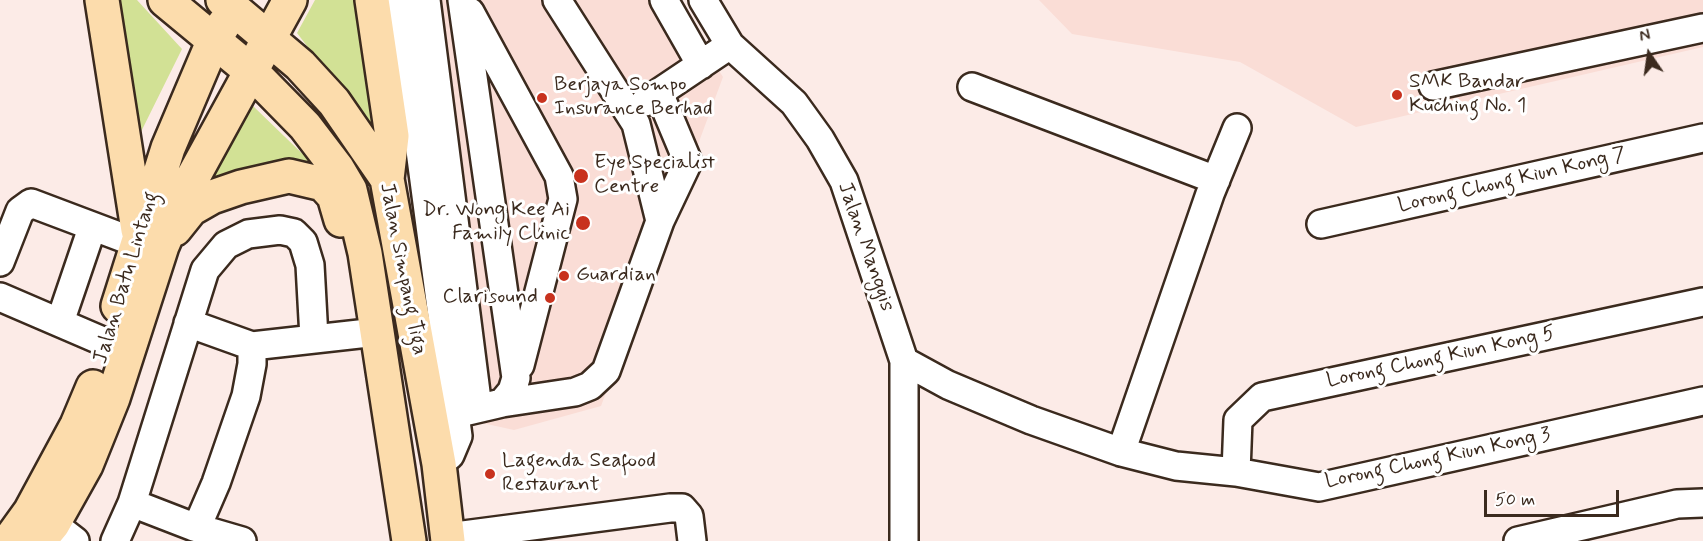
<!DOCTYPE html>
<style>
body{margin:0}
#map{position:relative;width:1703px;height:541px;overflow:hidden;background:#fcebe7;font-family:Mynerve,sans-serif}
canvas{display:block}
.north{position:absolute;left:1619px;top:24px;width:60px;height:60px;-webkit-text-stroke:4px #fff;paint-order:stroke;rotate:347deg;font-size:16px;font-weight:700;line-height:24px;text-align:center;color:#3b2a1e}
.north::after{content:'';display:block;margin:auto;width:21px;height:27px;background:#3b2a1e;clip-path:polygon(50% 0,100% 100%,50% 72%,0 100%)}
.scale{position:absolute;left:1484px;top:490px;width:135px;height:27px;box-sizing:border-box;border:3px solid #3b2a1e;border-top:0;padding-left:8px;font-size:18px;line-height:21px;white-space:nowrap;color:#3b2a1e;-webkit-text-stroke:4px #fff;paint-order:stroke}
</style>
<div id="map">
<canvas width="1703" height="541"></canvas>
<div class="north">N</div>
<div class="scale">50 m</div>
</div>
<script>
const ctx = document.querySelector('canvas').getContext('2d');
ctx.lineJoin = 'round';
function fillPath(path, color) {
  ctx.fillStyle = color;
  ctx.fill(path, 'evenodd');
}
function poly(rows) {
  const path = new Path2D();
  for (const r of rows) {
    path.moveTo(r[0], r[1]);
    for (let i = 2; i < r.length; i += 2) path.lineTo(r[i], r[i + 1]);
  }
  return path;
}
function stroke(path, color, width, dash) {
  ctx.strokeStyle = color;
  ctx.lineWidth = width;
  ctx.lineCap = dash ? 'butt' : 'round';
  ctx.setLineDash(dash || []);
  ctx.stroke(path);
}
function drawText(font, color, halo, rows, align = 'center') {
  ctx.font = font + ' Mynerve,sans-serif';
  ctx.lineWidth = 6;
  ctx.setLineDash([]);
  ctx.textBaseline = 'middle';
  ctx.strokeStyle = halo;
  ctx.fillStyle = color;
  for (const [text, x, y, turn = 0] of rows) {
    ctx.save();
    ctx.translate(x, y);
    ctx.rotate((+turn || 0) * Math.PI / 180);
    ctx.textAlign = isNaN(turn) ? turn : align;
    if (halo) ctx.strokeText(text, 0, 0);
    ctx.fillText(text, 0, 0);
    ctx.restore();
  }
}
fillPath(poly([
 [406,0,674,0,723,77,601,406,514,430,464,419],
 [1039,0,1703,0,1703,47,1356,127,1240,62,1072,34]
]), '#faddd6');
fillPath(poly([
 [111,0,137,0,182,49,132,150],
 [315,0,364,0,383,144,297,33],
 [253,106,315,166,284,161,254,165,206,185]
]), '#d2e195');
const minor = poly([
 [400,0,458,436,450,455,439,464],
 [426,0,478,408],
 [462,0,516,378,512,391,502,403],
 [664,0,701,65],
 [703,0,730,45,794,103,820,139,844,181,904,361,904,541],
 [470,12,559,176,563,199,520,365],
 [1433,86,1703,28],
 [972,87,1216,180],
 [659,93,688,162,660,221],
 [645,102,730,45],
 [1321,224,1703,138],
 [0,262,20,211,31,203,137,243],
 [0,297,107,343],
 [60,322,92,228],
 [188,323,252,346,377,332],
 [904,361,948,385,1031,420,1121,452,1176,466,1236,472,1319,487,1703,401],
 [455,414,502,403,575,392,590,386,606,371,660,221,636,124,557,0],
 [1121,452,1210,194,1237,128],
 [1236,472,1238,420,1262,397,1703,302],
 [132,503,194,527,200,520,216,483,246,396,252,364,252,346],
 [53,524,75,541],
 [194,527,242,541],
 [448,537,670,508,682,508,689,516,692,541],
 [115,541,132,503,205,270,226,245,248,234,280,230,294,233,303,242,310,265,314,338],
 [1518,541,1677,504,1703,503]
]);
const major = poly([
 [102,0,138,230],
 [165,0,252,72,305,126,337,168,350,190,365,253,409,541],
 [223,0,300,65,334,102,387,179,439,464,448,541],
 [372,0,392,136,387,179],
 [175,229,191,209,212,197,241,187,289,176,323,184,334,196,341,220],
 [118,306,168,148,213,42,224,24],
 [9,541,30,512,77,425,93,387],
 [39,541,53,524,86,465,113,398,162,246,187,188,290,0]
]);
stroke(minor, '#3b2a1e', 32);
stroke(major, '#3b2a1e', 38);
stroke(minor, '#fff', 27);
stroke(major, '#fcdcac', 33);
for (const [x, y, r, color] of [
 [1397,95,6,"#c8321e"],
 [542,98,6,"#c8321e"],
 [581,176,8,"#c8321e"],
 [583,223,8,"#c8321e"],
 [564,276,6,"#c8321e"],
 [550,298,6,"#c8321e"],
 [490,474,6,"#c8321e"]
]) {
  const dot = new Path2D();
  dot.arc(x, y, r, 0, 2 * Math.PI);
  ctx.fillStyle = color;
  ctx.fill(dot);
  stroke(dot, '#fff', 2);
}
drawText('21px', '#3b2a1e', '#fff', [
 ["SMK Bandar",1409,83],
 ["Kuching No. 1",1409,107],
 ["Berjaya Sompo",554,86],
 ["Insurance Berhad",554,110],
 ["Eye Specialist",594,164],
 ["Centre",594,188],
 ["Dr. Wong Kee Ai",570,211,"right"],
 ["Family Clinic",570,235,"right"],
 ["Guardian",576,276],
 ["Clarisound",538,298,"right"],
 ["Lagenda Seafood",502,462],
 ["Restaurant",502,486]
], 'left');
drawText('21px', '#3b2a1e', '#fff', [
 ["Lorong Chong Kiun Kong 7",1512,181,-13],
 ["Jalan Manggis",865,247,71],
 ["Jalan Simpang Tiga",402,269,79],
 ["Jalan Batu Lintang",127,278,-73],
 ["Lorong Chong Kiun Kong 5",1441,358,-12],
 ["Lorong Chong Kiun Kong 3",1438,459,-12]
]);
</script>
